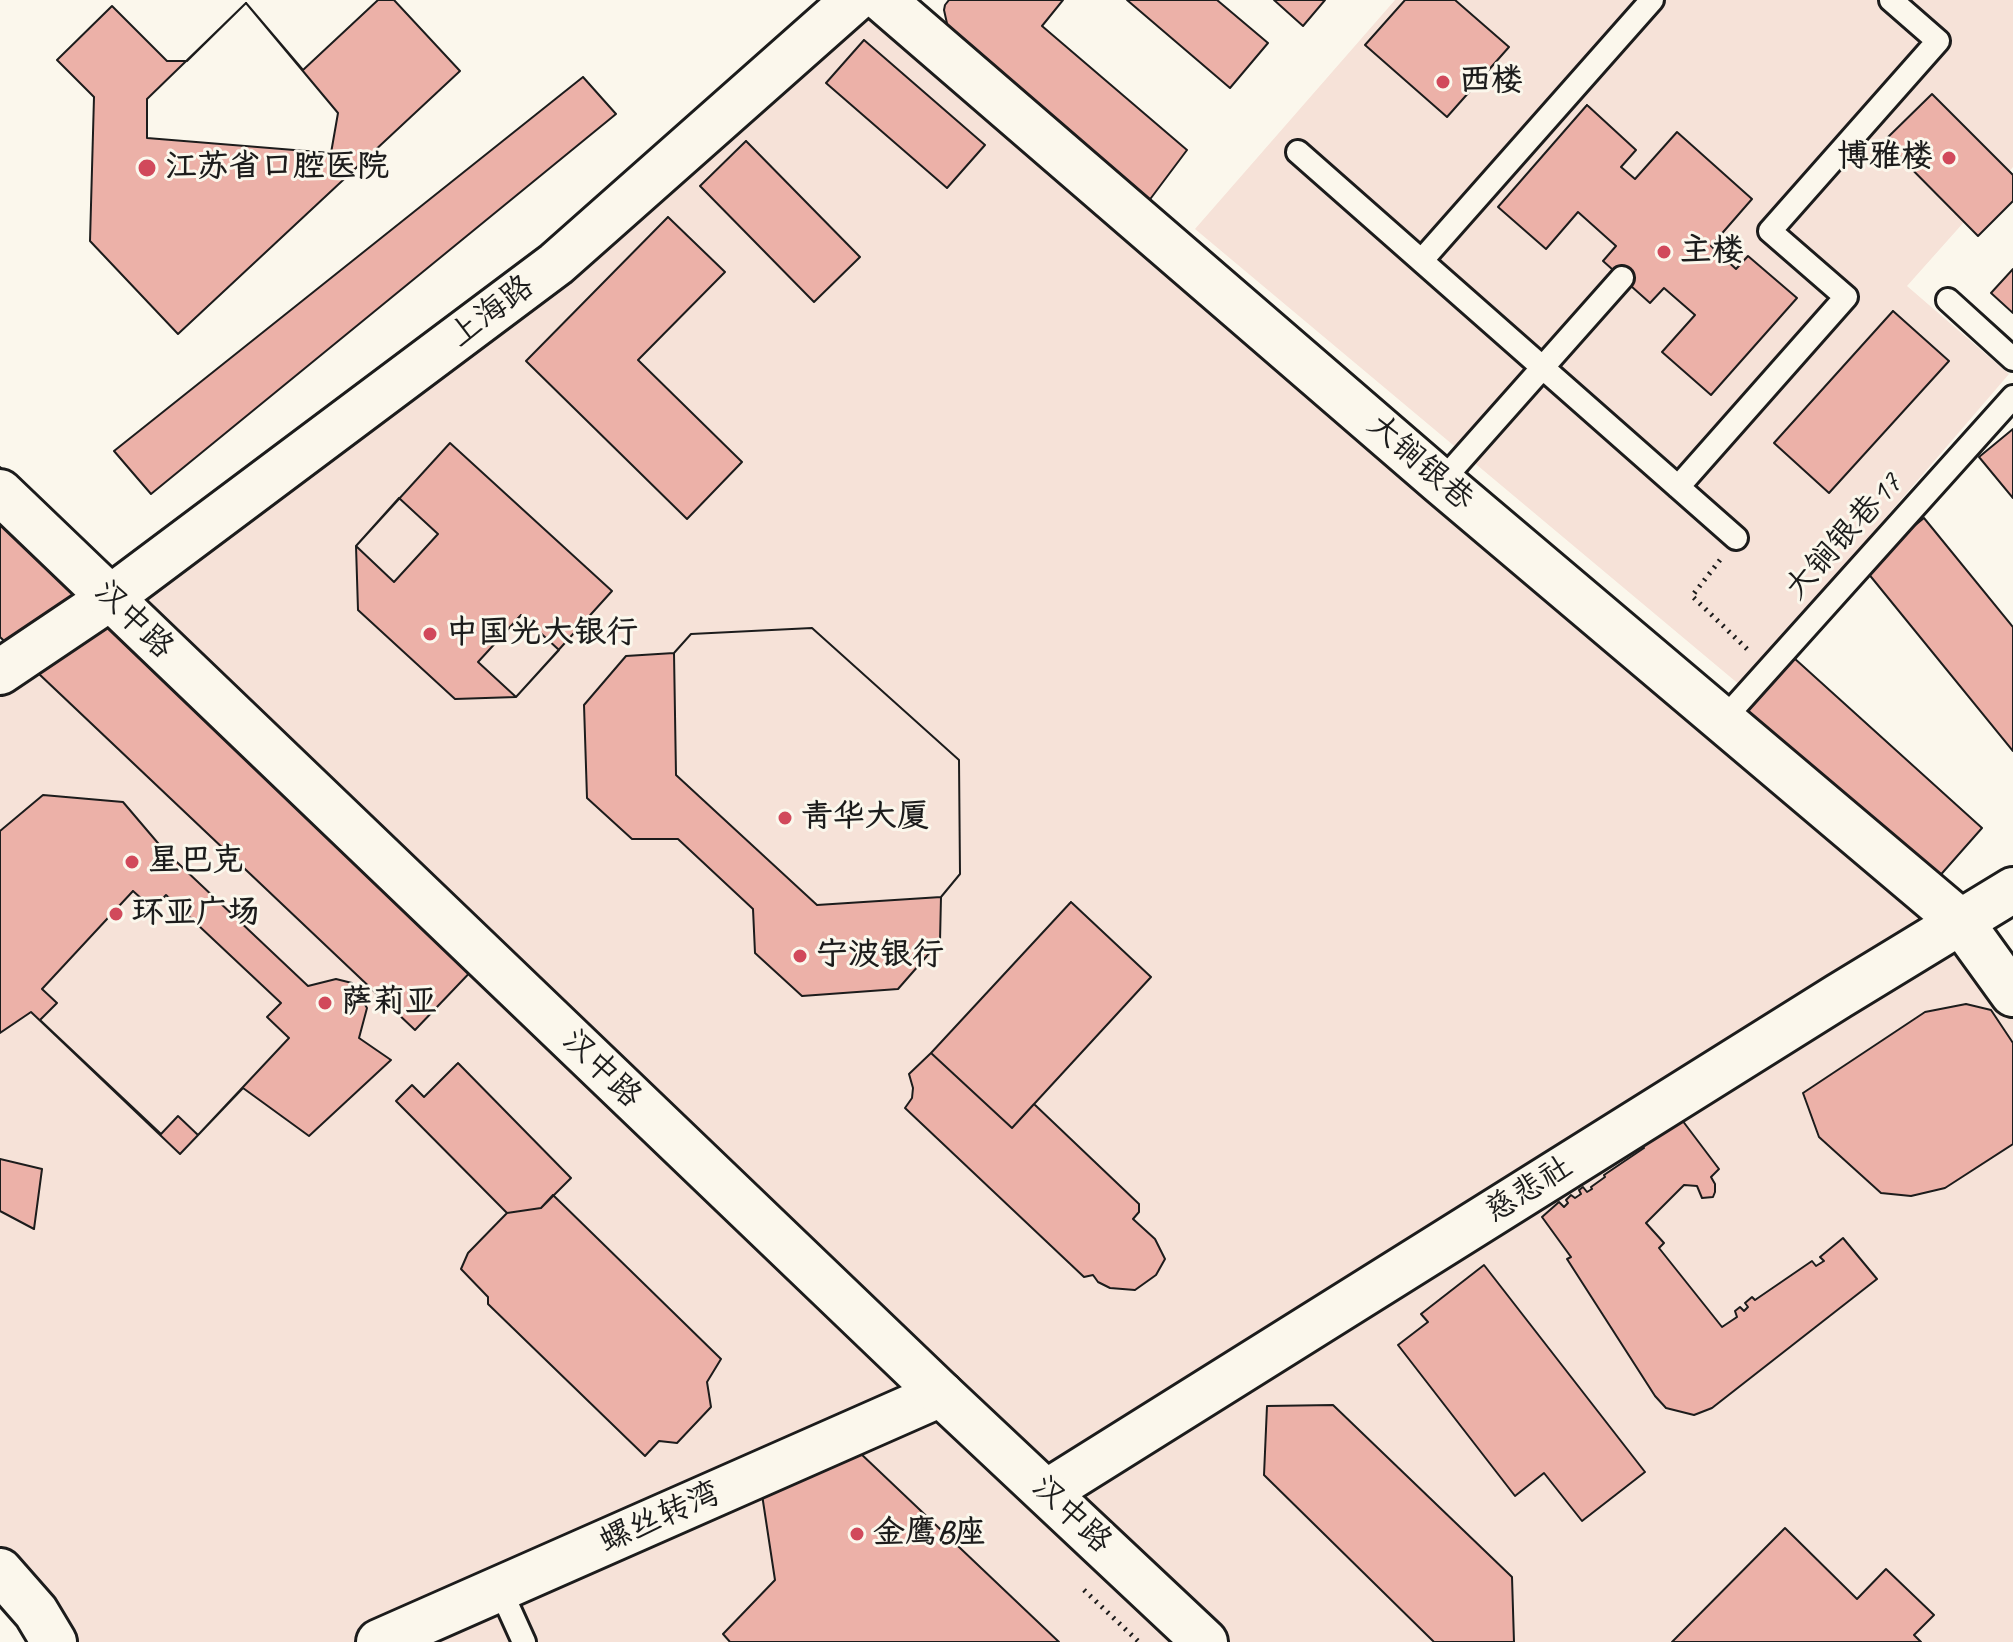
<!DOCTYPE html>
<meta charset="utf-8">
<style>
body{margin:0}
canvas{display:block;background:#fbf7ec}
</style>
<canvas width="2013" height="1642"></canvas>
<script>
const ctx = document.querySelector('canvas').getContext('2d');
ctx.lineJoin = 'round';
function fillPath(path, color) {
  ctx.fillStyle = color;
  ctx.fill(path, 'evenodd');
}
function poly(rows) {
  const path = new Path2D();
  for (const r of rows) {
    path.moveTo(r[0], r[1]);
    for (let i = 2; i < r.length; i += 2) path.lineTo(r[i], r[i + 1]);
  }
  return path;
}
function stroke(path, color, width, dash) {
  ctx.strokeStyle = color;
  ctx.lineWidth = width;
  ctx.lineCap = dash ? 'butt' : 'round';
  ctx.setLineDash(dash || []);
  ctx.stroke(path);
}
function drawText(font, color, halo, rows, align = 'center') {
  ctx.font = font + ' Caveat,"LXGW WenKai TC",sans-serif';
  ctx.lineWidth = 6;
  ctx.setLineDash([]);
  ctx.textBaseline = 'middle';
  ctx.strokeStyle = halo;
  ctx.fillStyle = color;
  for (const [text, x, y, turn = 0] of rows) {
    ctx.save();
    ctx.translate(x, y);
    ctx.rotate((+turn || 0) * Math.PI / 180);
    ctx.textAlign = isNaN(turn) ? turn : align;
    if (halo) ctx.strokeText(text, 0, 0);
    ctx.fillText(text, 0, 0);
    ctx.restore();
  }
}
fillPath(poly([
 [852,0,2013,995,2013,1642,54,1642,0,1571,0,681],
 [1395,0,2013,0,2013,167,1907,286,2009,374,1741,686,1195,229]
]), '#f6e2d8');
const building = poly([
 [378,0,394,0,460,71,178,334,90,241,94,97,57,60,112,6,167,61,187,61,246,3,303,70,378,0],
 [949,0,1063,0,1042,26,1187,150,1145,206,948,28,944,10,945,5,949,0],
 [1127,0,1217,0,1268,43,1230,88,1127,0],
 [1274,0,1325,0,1303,26,1274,0],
 [1405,0,1455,0,1509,47,1447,117,1365,45,1405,0],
 [246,3,338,113,331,153,147,138,147,99,246,3],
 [864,40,985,145,947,188,826,83,864,40],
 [583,77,616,114,151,494,114,451,583,77],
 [1932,94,2013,175,2013,201,1978,236,1884,141,1932,94],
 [1587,105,1636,150,1621,167,1635,179,1677,132,1752,199,1711,246,1736,269,1748,256,1797,298,1711,395,1662,352,1695,315,1664,288,1650,303,1603,261,1616,246,1578,212,1546,249,1498,207,1587,105],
 [746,141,860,257,814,302,700,186,746,141],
 [668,217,725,272,638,360,742,462,687,519,526,361,668,217],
 [2013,269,2013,313,1991,293,2013,269],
 [1893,311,1949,361,1829,493,1774,443,1893,311],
 [2013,429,2013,498,1979,457,2013,429],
 [450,443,612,591,516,697,455,699,358,610,356,546,450,443],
 [0,467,500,941,415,1030,0,637,0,467],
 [399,498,438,534,394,582,356,546,399,498],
 [1924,518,2013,627,2013,751,1863,567,1924,518],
 [521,615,559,650,516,697,478,662,521,615],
 [812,628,959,760,960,874,941,897,817,905,676,775,674,653,691,634,812,628],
 [812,628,959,760,960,874,941,897,940,941,898,989,802,996,755,953,753,909,678,839,632,839,587,798,584,705,626,656,674,653,691,634,812,628],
 [1794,658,1982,828,1929,888,1740,717,1794,658],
 [43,795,123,802,163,849,308,986,336,979,352,983,367,1008,359,1038,391,1060,309,1136,243,1088,180,1154,31,1012,0,1033,0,831,43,795],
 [133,891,153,909,166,895,281,1003,267,1017,289,1038,198,1135,178,1116,161,1134,40,1020,57,1003,42,989,133,891],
 [1071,902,1151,977,1012,1128,931,1053,1071,902],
 [1966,1004,1991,1010,2013,1043,2013,1144,1945,1188,1911,1196,1881,1193,1819,1137,1803,1093,1925,1012,1966,1004],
 [931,1053,1012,1128,1034,1104,1139,1204,1139,1212,1133,1219,1155,1239,1165,1259,1156,1275,1135,1290,1110,1288,1098,1282,1093,1275,1084,1277,905,1108,912,1098,913,1088,909,1074,931,1053],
 [458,1063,571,1178,541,1208,507,1213,396,1101,412,1085,424,1097,458,1063],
 [1682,1120,1719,1169,1711,1177,1715,1184,1715,1192,1713,1197,1702,1198,1697,1186,1684,1185,1646,1223,1664,1243,1659,1248,1722,1327,1737,1317,1735,1311,1740,1307,1744,1311,1748,1307,1745,1303,1752,1297,1755,1300,1812,1261,1816,1266,1824,1261,1820,1257,1843,1238,1877,1279,1712,1408,1694,1415,1666,1408,1655,1396,1567,1259,1571,1257,1542,1217,1559,1202,1564,1207,1568,1203,1566,1200,1571,1195,1575,1198,1581,1194,1579,1190,1583,1187,1587,1192,1592,1189,1591,1187,1605,1177,1604,1175,1644,1148,1641,1144,1659,1131,1662,1134,1682,1120],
 [0,1159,42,1169,34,1229,0,1211,0,1159],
 [553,1195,721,1359,707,1382,711,1407,677,1443,659,1441,645,1456,488,1304,488,1297,461,1269,468,1253,507,1213,541,1208,553,1195],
 [1484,1265,1645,1472,1582,1521,1544,1473,1515,1496,1398,1345,1428,1322,1421,1314,1484,1265],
 [1333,1405,1512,1577,1514,1642,1434,1642,1264,1475,1267,1406,1333,1405],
 [859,1452,1059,1642,730,1642,723,1634,775,1580,761,1488,859,1452],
 [1785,1528,1857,1599,1886,1569,1934,1615,1914,1635,1921,1642,1672,1642,1785,1528]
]);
fillPath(building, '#ecb1a8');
stroke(building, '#1c1c1c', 2);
const lane = poly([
 [1298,152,1736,538],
 [1422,260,1652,0],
 [1948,300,2013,359],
 [1441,482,1622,278],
 [1678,487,1846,297,1770,231,1938,41,1891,0],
 [1723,720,2013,397],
 [500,1589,524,1642]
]);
const street = poly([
 [883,0,1441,482,1961,922,2013,994],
 [1047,1492,1839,996,2013,890],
 [379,1642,941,1394]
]);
const secondary = poly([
 [0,672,110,598,556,264,854,0],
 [0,1571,36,1612,54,1642]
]);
const primary = poly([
 [0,492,941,1394,1205,1642]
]);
stroke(lane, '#1c1c1c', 28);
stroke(street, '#1c1c1c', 50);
stroke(secondary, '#1c1c1c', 50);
stroke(primary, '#1c1c1c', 50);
stroke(poly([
 [1720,560,1692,596,1747,649],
 [1084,1590,1139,1642]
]), '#1c1c1c', 5, [2, 6]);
stroke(lane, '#fbf7ec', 22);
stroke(street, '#fbf7ec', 44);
stroke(secondary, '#fbf7ec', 44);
stroke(primary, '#fbf7ec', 44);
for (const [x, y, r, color] of [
 [1443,82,8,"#d1495b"],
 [1949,158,8,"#d1495b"],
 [147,168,10,"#d1495b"],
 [1664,252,8,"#d1495b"],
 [430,634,8,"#d1495b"],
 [785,818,8,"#d1495b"],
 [132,862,8,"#d1495b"],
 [116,914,8,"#d1495b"],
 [800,956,8,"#d1495b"],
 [325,1003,8,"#d1495b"],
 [857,1534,8,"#d1495b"]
]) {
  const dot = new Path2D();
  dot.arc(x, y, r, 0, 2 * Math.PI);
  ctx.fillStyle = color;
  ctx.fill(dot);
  stroke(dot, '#fbf7ec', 3);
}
drawText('bold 32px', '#1c1c1c', '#fbf7ec', [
 ["西楼",1459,82],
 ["博雅楼",1933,158,"right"],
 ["江苏省口腔医院",165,168],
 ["主楼",1680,252],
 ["中国光大银行",446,634],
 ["青华大厦",801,818],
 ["星巴克",148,862],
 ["环亚广场",132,914],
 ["宁波银行",816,956],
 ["萨莉亚",341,1003],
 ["金鹰B座",873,1534]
], 'left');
drawText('32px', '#1c1c1c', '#fbf7ec', [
 ["上海路",492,312,-37],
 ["大锏银巷",1420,463,41],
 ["大锏银巷17",1844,537,-48],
 ["汉中路",133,620,44],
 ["汉中路",601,1069,44],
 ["慈悲社",1529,1190,-32],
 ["汉中路",1071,1515,43],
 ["螺丝转湾",660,1518,-24]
]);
</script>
